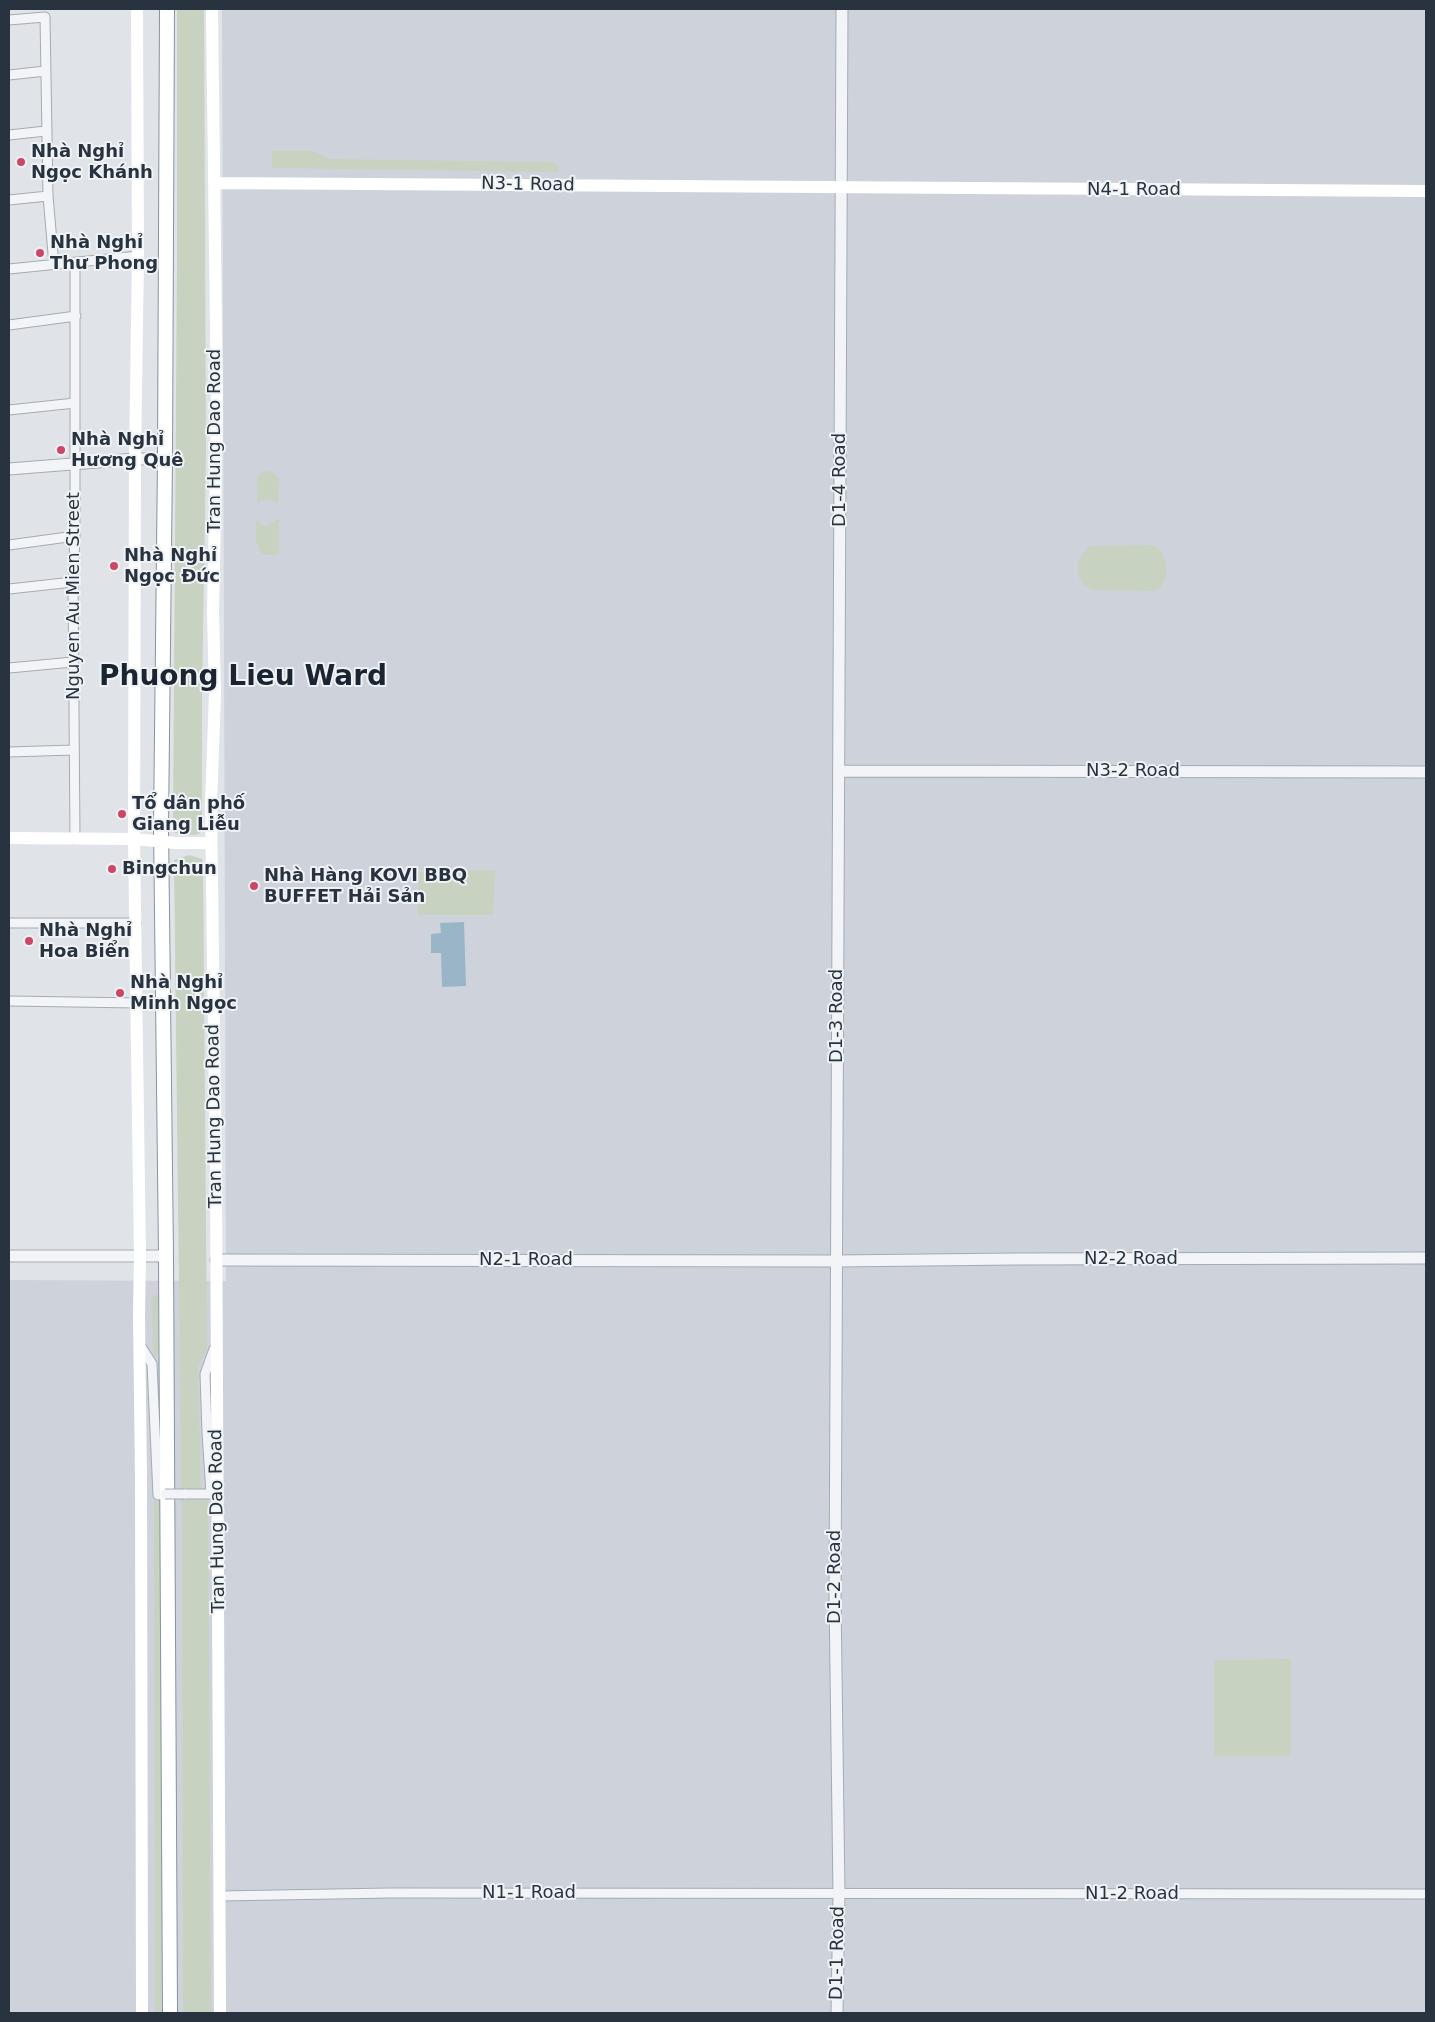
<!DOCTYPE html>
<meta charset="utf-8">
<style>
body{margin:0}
#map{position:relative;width:1435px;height:2022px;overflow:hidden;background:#e0e4e9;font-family:"DejaVu Sans",sans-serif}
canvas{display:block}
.frame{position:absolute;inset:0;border:10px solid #293340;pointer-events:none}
</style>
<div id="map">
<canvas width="1435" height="2022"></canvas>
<div class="frame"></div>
</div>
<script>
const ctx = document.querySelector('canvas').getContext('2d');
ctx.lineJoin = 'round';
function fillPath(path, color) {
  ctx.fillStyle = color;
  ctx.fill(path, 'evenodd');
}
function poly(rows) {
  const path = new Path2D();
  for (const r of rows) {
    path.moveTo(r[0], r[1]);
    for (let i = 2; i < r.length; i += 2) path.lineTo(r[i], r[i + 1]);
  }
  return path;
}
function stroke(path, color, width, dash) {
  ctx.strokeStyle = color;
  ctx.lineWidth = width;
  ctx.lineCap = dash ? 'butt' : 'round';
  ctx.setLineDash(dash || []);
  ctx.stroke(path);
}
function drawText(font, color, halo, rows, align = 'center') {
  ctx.font = font + ' "DejaVu Sans",sans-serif';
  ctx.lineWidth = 4;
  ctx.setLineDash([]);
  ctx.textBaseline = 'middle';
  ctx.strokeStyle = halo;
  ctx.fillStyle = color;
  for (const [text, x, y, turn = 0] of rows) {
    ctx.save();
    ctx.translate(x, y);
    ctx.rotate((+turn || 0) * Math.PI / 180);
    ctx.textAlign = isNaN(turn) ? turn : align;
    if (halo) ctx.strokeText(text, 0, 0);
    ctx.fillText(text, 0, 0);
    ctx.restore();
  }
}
fillPath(poly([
 [222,9,1426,9,1426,2013,9,2013,9,1280,226,1281]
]), '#ced3db');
fillPath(poly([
 [177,9,204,9,206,451,202,696,202,828,199,834,193,835,175,833,173,822,177,260],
 [272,151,313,151,330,159,548,162,556,164,559,168,557,172,272,168],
 [270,471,276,475,279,479,278,504,274,501,264,499,257,503,257,477,262,472],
 [279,518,279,552,275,555,265,555,261,553,256,540,256,520,264,526,268,526],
 [1151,545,1158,547,1163,554,1167,569,1164,582,1160,588,1154,591,1093,590,1085,586,1079,578,1077,569,1079,559,1090,546],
 [189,855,202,859,203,863,207,1351,198,1364,201,1500,208,1501,211,2013,183,2013,182,1542,174,860],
 [495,870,493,915,418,915,418,872],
 [158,1294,158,1354,154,1356,151,1300,154,1295],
 [154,1501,162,1501,161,2013,155,2013],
 [1291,1659,1291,1756,1214,1756,1214,1660]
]), '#c7d2c1');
fillPath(poly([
 [464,922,466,986,442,987,441,953,431,953,431,934,441,933,440,923]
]), '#9bb5c8');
const minor = poly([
 [9,20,45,17,48,196,54,265],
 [9,75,46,71],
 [9,135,46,131],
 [9,200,48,196],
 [75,262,75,536,73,582,75,839],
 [9,269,138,256],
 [9,325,76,316],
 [9,410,75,403],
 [9,545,75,536],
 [9,589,73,582],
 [9,668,73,662],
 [9,752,74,750],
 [9,923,136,923],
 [9,1001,137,1003],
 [140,1345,152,1364,158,1495,165,1494],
 [184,1494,211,1494,207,1432,205,1374,214,1349],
 [220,1896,390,1893,1426,1894]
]);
const tertiary = poly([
 [9,469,135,459,165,459],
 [839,771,1426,772],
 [9,1256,166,1256],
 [216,1260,836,1261,1016,1259,1426,1258],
 [837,2013,839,1893,835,1597,842,9]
]);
const trunk = poly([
 [167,9,165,459,161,826,166,1256,170,2013]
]);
stroke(minor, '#a5abb3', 11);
stroke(tertiary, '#a5abb3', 13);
stroke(trunk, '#87939f', 16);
stroke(minor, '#f2f4f7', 9);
stroke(tertiary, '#f2f4f7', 11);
stroke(poly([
 [137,9,138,256,135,459,134,839,140,1256,139,1316,141,1476,142,2013],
 [212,9,217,412,213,611,215,693,211,805,216,1180,220,2013],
 [214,183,1426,191],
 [9,838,134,839,176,843,211,843]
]), '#fff', 12);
stroke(trunk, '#fff', 14);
const minorBridge = poly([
 [165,1494,184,1494]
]);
stroke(minorBridge, '#a5abb3', 11, []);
stroke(minorBridge, '#f2f4f7', 9);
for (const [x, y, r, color] of [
 [21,162,5,"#cd4666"],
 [40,253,5,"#cd4666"],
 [61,450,5,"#cd4666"],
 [114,566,5,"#cd4666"],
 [122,814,5,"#cd4666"],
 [112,869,5,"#cd4666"],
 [254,886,5,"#cd4666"],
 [29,941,5,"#cd4666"],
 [120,993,5,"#cd4666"]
]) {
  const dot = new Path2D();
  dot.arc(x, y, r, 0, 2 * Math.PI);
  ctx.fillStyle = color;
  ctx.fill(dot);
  stroke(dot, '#eff3f6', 2);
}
drawText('bold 18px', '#293340', '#eff3f6', [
 ["Nhà Nghỉ",31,152],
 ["Ngọc Khánh",31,173],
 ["Nhà Nghỉ",50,243],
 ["Thư Phong",50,264],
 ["Nhà Nghỉ",71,440],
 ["Hương Quê",71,461],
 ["Nhà Nghỉ",124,556],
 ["Ngọc Đức",124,577],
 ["Tổ dân phố",132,804],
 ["Giang Liễu",132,825],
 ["Bingchun",122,869],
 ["Nhà Hàng KOVI BBQ",264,876],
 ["BUFFET Hải Sản",264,897],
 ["Nhà Nghỉ",39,931],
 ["Hoa Biển",39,952],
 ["Nhà Nghỉ",130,983],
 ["Minh Ngọc",130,1004]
], 'left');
drawText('18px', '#293340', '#eff3f6', [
 ["N3-1 Road",528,185,1],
 ["N4-1 Road",1134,190],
 ["Tran Hung Dao Road",215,441,-90],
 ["D1-4 Road",840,480,-90],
 ["Nguyen Au Mien Street",74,596,-90],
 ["N3-2 Road",1133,771],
 ["D1-3 Road",837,1016,-90],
 ["Tran Hung Dao Road",215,1116,-91],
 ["N2-2 Road",1131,1259],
 ["N2-1 Road",526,1260],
 ["Tran Hung Dao Road",218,1521,-91],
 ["D1-2 Road",835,1577,-90],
 ["N1-1 Road",529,1893],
 ["N1-2 Road",1132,1894],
 ["D1-1 Road",838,1953,-89]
]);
drawText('bold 28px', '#1b2431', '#eff3f6', [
 ["Phuong Lieu Ward",243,678]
]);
</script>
